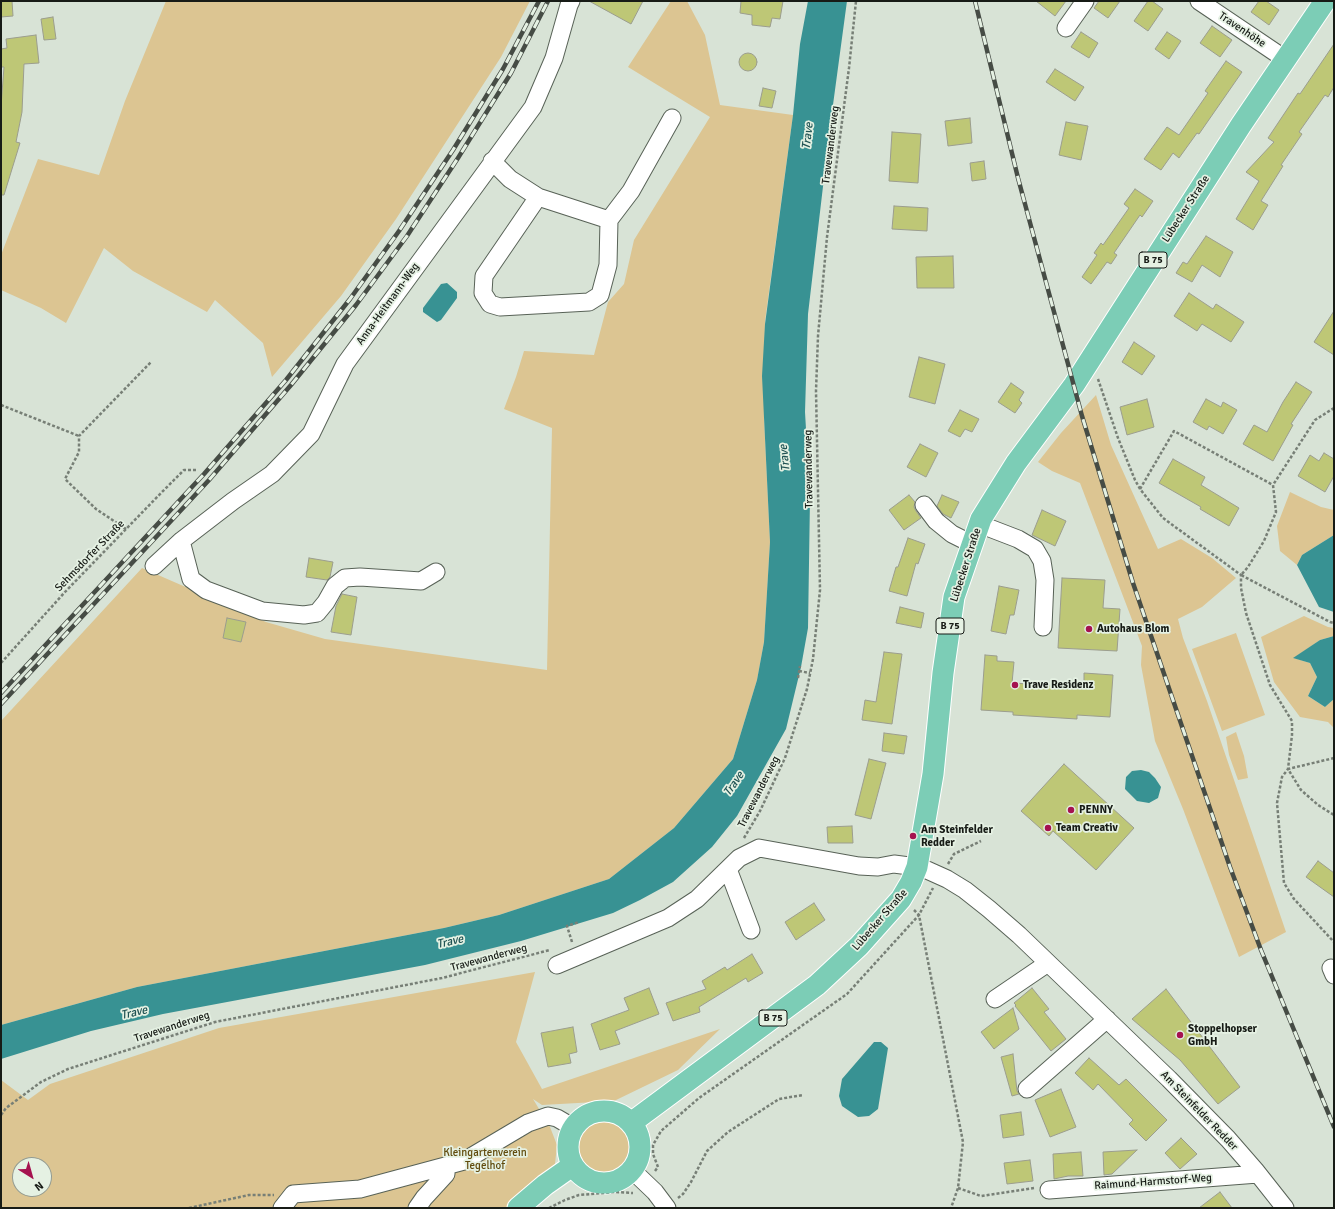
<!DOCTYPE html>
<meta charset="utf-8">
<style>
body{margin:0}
#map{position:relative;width:1335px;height:1209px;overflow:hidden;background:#d8e3d6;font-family:Signika,sans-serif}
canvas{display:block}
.frame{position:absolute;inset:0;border:2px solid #171b16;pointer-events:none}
.north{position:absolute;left:12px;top:1157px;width:40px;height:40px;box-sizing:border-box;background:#e5f1e3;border:1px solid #939b91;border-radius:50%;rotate:143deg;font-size:11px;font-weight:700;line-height:16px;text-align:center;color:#171b16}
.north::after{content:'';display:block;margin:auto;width:14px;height:18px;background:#a5124f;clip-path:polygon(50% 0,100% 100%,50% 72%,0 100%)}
</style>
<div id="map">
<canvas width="1335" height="1209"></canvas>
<div class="frame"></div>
<div class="north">N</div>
</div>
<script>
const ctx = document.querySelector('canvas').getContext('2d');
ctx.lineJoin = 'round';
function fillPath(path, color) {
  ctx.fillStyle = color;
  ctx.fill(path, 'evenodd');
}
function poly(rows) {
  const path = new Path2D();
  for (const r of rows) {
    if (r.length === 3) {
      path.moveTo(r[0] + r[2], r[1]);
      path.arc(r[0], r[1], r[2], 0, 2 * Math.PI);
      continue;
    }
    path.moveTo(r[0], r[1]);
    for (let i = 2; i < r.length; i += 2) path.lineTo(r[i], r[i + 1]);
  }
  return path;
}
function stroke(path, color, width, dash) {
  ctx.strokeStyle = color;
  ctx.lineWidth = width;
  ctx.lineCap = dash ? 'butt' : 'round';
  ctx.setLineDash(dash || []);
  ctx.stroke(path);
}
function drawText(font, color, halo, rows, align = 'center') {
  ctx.font = font + ' Signika,sans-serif';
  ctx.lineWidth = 3.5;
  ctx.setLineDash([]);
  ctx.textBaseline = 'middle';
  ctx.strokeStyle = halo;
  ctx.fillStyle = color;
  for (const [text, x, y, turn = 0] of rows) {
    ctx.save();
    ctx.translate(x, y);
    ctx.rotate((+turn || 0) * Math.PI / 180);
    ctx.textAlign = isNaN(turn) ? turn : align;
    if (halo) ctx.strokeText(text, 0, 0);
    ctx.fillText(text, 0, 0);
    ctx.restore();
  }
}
fillPath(poly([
 [166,1,530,1,501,57,396,219,341,296,272,377,263,343,215,300,207,312,133,271,104,248,66,323,41,308,1,290,1,255,38,159,99,175,125,101],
 [671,1,687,1,705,35,720,105,793,115,765,321,764,418,770,542,764,642,757,680,733,759,674,828,609,879,499,915,444,928,137,987,1,1025,1,721,142,568,266,622,325,639,547,670,552,428,504,409,516,377,524,351,594,355,608,302,624,284,634,240,710,117,628,67],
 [1096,395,1111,445,1158,549,1181,539,1212,558,1236,578,1202,607,1178,619,1183,638,1207,701,1286,932,1239,957,1183,809,1155,741,1141,665,1142,646,1080,483,1052,471,1038,462,1061,433],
 [1290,492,1321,507,1334,510,1334,535,1302,555,1297,565,1280,551,1277,526],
 [1304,616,1328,627,1334,628,1334,636,1320,640,1294,658,1310,663,1317,677,1308,696,1325,707,1334,699,1334,728,1328,722,1300,717,1274,682,1261,637],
 [1236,633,1265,715,1222,731,1192,649],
 [1236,732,1244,756,1248,778,1238,780,1229,755,1226,737],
 [535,972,516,1042,542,1089,720,1029,678,1070,614,1101,542,1105,533,1099,550,1127,557,1145,555,1164,506,1208,1,1208,1,1080,28,1100,50,1084,219,1028],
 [20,1165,44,1165,44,1189,20,1189],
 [603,1148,28]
]), '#dcc592');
fillPath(poly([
 [808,1,847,1,830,127,808,314,805,412,810,498,808,628,801,667,786,729,737,816,712,847,673,882,640,900,613,913,521,941,425,965,163,1014,91,1031,1,1059,1,1025,137,987,444,928,499,915,609,879,674,828,733,759,757,680,764,642,770,542,762,376,765,324,793,115,800,44],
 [447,283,457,292,457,298,441,320,437,322,423,312,423,308,441,284],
 [1334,535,1334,612,1319,607,1297,565,1302,555],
 [1334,636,1334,699,1325,707,1308,696,1317,677,1310,663,1293,658,1320,640],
 [1141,770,1149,772,1155,778,1161,787,1158,798,1149,803,1137,801,1125,789,1126,777,1132,771],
 [874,1042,881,1042,888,1048,878,1109,869,1116,858,1117,842,1106,839,1096,842,1079]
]), '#389293');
const building = poly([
 [1,1,12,1,13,16,1,17,1,1],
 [589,1,643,1,631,24,589,1],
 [741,1,783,1,780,19,772,18,770,27,752,25,752,15,740,13,741,1],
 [1036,1,1066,1,1055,16,1036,1],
 [1099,1,1120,1,1108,18,1094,8,1099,1],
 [1148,1,1152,1,1163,9,1148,31,1134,21,1148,1],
 [1259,1,1266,1,1279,10,1269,25,1251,12,1259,1],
 [53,17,56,39,44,40,41,19,53,17],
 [1212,26,1232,40,1220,57,1200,43,1212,26],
 [1081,32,1098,43,1089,58,1071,47,1081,32],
 [1167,32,1181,41,1169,59,1155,49,1167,32],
 [36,35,39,63,24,64,22,112,16,142,20,143,4,195,1,195,1,106,4,67,1,67,1,49,7,48,6,39,36,35],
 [1334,44,1334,87,1328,97,1325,95,1299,132,1302,134,1281,165,1283,166,1261,201,1268,205,1253,230,1236,219,1259,181,1246,172,1274,142,1268,138,1298,93,1300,94,1334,44],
 [748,62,9],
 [1226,61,1242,72,1199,134,1197,133,1179,158,1173,153,1161,170,1144,159,1167,127,1179,135,1208,93,1205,91,1226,61],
 [1055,69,1084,87,1075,101,1046,82,1055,69],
 [763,88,776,91,772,108,759,106,763,88],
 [970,118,972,143,948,146,945,121,970,118],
 [1066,122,1088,126,1081,160,1059,155,1066,122],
 [892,132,921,134,918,183,889,181,892,132],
 [984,161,986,179,972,181,970,163,984,161],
 [1135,189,1153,201,1142,217,1140,215,1114,253,1117,255,1111,264,1107,262,1091,284,1082,277,1097,255,1094,253,1101,243,1103,245,1129,208,1124,204,1135,189],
 [894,206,928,208,927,231,892,229,894,206],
 [1206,236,1233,252,1220,277,1202,265,1192,282,1176,273,1183,262,1187,264,1206,236],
 [953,256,954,288,917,288,916,257,953,256],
 [1189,293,1213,309,1216,304,1244,322,1231,342,1202,324,1197,331,1174,316,1189,293],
 [1334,311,1334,355,1314,342,1334,311],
 [1134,342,1155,356,1142,375,1122,362,1134,342],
 [919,357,945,364,935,404,909,397,919,357],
 [1296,382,1312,392,1291,424,1293,425,1273,461,1243,444,1254,425,1267,432,1283,402,1296,382],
 [1011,383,1024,392,1019,400,1022,403,1015,413,998,402,1011,383],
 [1147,399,1154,427,1127,435,1120,407,1147,399],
 [1206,399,1221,407,1223,402,1237,410,1223,434,1209,426,1207,430,1193,422,1206,399],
 [960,410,979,419,972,432,965,429,960,437,948,431,960,410],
 [920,444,938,453,926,477,907,467,920,444],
 [1324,453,1334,459,1334,476,1325,492,1298,476,1310,455,1319,461,1324,453],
 [1173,459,1205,477,1201,485,1239,508,1229,526,1200,509,1201,507,1159,483,1173,459],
 [909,495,915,502,914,507,916,511,921,518,904,530,889,510,909,495],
 [942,495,959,502,951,518,943,514,937,506,942,495],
 [1042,510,1066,521,1055,546,1032,535,1042,510],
 [908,538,925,544,918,564,916,563,907,596,889,591,896,567,898,567,908,538],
 [309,558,333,562,330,577,327,580,306,577,309,558],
 [1062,578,1105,580,1103,608,1120,609,1117,651,1058,648,1062,578],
 [999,586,1019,590,1014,615,1010,615,1006,634,991,631,999,586],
 [342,594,357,597,351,635,331,632,336,606,342,594],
 [900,607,924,613,921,628,896,623,900,607],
 [227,618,246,622,241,642,223,638,227,618],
 [884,652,902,654,892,724,862,720,865,700,876,702,884,652],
 [985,655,997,656,997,661,1014,662,1012,683,1084,687,1084,673,1113,675,1110,717,1077,715,1077,719,1013,715,1013,712,981,710,985,655],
 [884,733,907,736,904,754,882,751,884,733],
 [869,759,886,763,871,819,855,815,869,759],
 [1064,764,1134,828,1096,870,1053,831,1049,836,1021,811,1064,764],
 [852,826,853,843,828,843,827,827,852,826],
 [1318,861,1334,873,1334,897,1306,877,1318,861],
 [814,903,825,920,796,940,785,922,814,903],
 [752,954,763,973,748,982,746,978,699,1007,700,1012,673,1021,666,1003,706,989,702,981,725,967,727,970,752,954],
 [649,988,659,1014,615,1031,620,1044,600,1050,591,1024,629,1010,624,998,649,988],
 [1032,988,1049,1009,1044,1012,1066,1039,1051,1051,1015,1006,1016,1005,1014,1003,1032,988],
 [1166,989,1240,1087,1218,1104,1180,1060,1132,1019,1166,989],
 [1013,1008,1019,1029,994,1049,981,1032,1013,1008],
 [573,1027,577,1052,569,1054,571,1063,548,1067,541,1033,573,1027],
 [1013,1054,1017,1091,1019,1094,1012,1096,1001,1057,1013,1054],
 [1089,1058,1119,1085,1126,1079,1167,1120,1146,1141,1129,1124,1133,1120,1098,1084,1093,1090,1075,1073,1089,1058],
 [1061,1089,1076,1127,1050,1137,1035,1100,1061,1089],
 [1021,1112,1024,1135,1003,1138,1000,1115,1021,1112],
 [1181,1138,1197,1154,1180,1169,1165,1153,1181,1138],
 [1137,1150,1112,1174,1104,1175,1103,1152,1137,1150],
 [1081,1152,1083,1176,1068,1176,1054,1179,1053,1154,1081,1152],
 [1030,1160,1033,1181,1007,1184,1004,1163,1030,1160],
 [1220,1192,1232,1208,1199,1208,1220,1192]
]);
fillPath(building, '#bec776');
stroke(building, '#9b9d8e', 1);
const minor = poly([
 [1199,1,1285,59],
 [1066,28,1085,1],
 [492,161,510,179,538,197,609,220],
 [538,197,484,276,483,293,490,304,500,307,589,302,600,295,608,265,609,220,631,191,672,118],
 [924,505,936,521,952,534,972,544],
 [979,524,1018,539,1035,549,1042,561,1045,580,1043,627],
 [181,541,191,579,206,590,262,611,304,615,317,613,326,602,335,586,345,578,360,577,421,581,436,572],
 [154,566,181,541,233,501,272,474,311,434,345,364,533,107,554,58,569,5,571,1],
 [728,869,751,930],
 [557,965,668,918,697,899,739,858,759,848,859,866,878,867,894,864,917,867,927,870,947,879,965,890,989,909,1019,935,1169,1079,1228,1139,1255,1170,1285,1208],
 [1331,968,1334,975],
 [995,999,1048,963],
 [1027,1089,1107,1019],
 [632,1170,655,1192,667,1208],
 [1049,1190,1258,1174],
 [282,1208,293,1194,360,1189,464,1161,528,1123,548,1116,557,1118,574,1128],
 [417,1208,424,1198,446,1174,446,1166]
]);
const major = poly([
 [604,1147,36],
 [631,1123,817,985,859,946,901,899,911,882,917,867,922,838,933,774,943,673,954,597,981,519,1016,463,1074,385,1241,125,1325,1],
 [518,1208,545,1185,572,1166]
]);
stroke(minor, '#586257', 19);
stroke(major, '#fff', 23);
stroke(poly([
 [1098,379,1118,438,1135,480,1140,489,1163,518,1241,575,1241,588,1246,613,1270,685,1292,721,1292,735,1288,769,1282,777,1277,803,1284,883,1294,899,1334,942],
 [1,405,79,436],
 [1334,408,1315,420,1273,485,1276,512,1264,541,1248,567,1241,575,1330,622,1334,623],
 [1140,489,1174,431,1273,485],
 [126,529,96,509,65,479,79,452,79,436,151,362],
 [1,663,65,592,161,493,184,470,196,470],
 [799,671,810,673],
 [798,678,800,666],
 [1334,758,1288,769,1301,790,1318,805,1334,815],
 [744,838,760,811,785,758,807,689,813,659,820,590,816,391,818,336,827,237,849,68,856,1],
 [948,864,954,854,981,841],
 [914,910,919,915,963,1142,958,1188,951,1208],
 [572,942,567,926,579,922],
 [1,1115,6,1108,41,1082,68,1069,215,1022,442,978,550,950],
 [655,1171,658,1167,653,1154,653,1145,661,1131,699,1098,847,994,919,915,933,888],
 [958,1188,981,1196,1034,1188],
 [678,1198,683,1194,691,1182,707,1151,728,1132,779,1099,803,1095],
 [189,1208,249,1195,274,1195],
 [549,1208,565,1200,579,1195,615,1192,633,1193]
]), '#777f76', 2.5, [3, 2]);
stroke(minor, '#fff', 17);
stroke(major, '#7ccdb6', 21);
const rail = poly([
 [975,1,1018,178,1082,416,1133,583,1230,867,1261,950,1334,1127],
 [1,693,204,474,286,380,350,299,399,231,453,150,503,69,539,1],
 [1,704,209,480,291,385,356,305,407,236,458,158,511,73,548,1]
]);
stroke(rail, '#464c45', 4.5);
stroke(rail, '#e5f1e3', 3, [9]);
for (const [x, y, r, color] of [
 [1089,629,4,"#a5124f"],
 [1015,685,4,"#a5124f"],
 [1071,810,4,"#a5124f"],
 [1048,828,4,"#a5124f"],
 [913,836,4,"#a5124f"],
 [1180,1035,4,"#a5124f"]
]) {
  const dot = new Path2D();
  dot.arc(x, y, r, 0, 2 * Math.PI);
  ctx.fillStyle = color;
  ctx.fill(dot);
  stroke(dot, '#e5f1e3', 1.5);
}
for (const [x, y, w] of [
 [1153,260,28],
 [950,626,28],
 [773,1018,28]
]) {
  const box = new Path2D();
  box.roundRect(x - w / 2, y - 8, w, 16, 3);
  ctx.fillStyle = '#e5f1e3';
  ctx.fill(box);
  stroke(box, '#171b16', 1);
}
drawText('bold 10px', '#171b16', null, [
 ["B 75",1153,260],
 ["B 75",950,626],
 ["B 75",773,1018]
]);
drawText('11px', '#171b16', '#e5f1e3', [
 ["Travenhöhe",1242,30,34],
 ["Travewanderweg",831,145,-83],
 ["Lübecker Straße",1186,209,-57],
 ["Anna-Heitmann-Weg",388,304,-54],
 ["Travewanderweg",809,469,-91],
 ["Sehmsdorfer Straße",90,556,-46],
 ["Lübecker Straße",966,565,-72],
 ["Travewanderweg",759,792,-63],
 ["Lübecker Straße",880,920,-49],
 ["Travewanderweg",489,958,-15],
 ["Travewanderweg",172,1027,-18],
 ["Am Steinfelder Redder",1199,1111,46],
 ["Raimund-Harmstorf-Weg",1153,1182,-4]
]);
drawText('bold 11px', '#171b16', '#e5f1e3', [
 ["Autohaus Blom",1097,629],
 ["Trave Residenz",1023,685],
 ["PENNY",1079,810],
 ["Team Creativ",1056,828],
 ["Am Steinfelder",921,830],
 ["Redder",921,843],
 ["Stoppelhopser",1188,1029],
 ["GmbH",1188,1042]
], 'left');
drawText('11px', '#614a0c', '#e5f1e3', [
 ["Kleingartenverein",485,1153],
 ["Tegelhof",485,1166]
]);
drawText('italic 12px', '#205354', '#e5f1e3', [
 ["Trave",808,136,-83],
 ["Trave",785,458,-96],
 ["Trave",734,784,-55],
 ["Trave",450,942,-13],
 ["Trave",134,1013,-13]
]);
</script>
